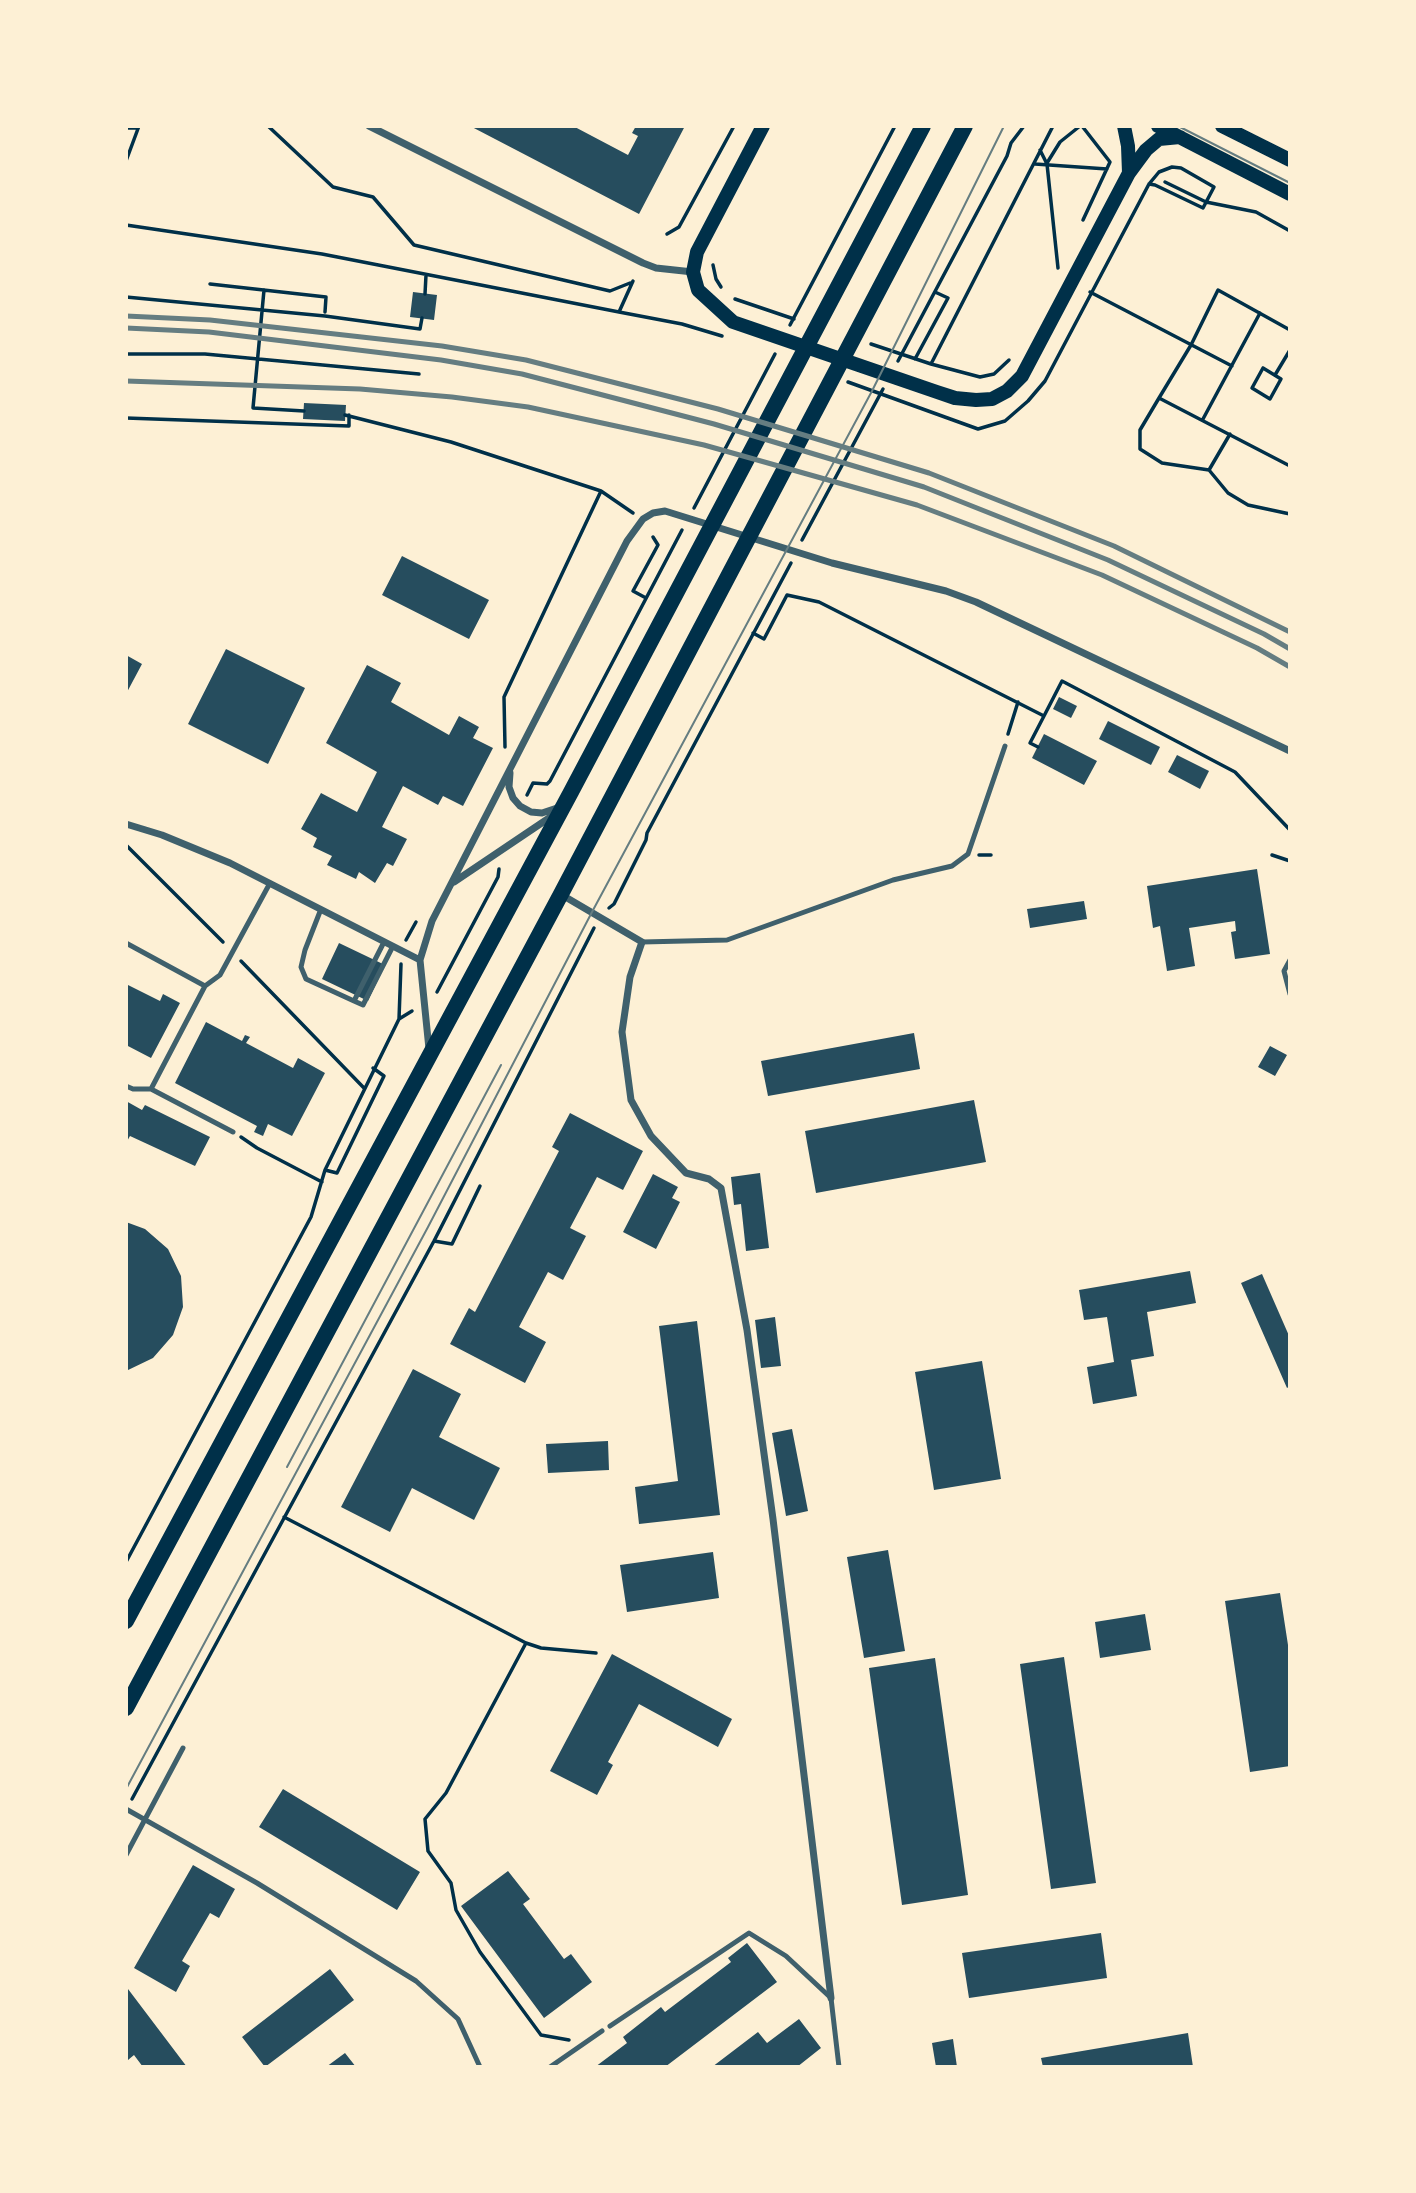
<!DOCTYPE html>
<style>
body{margin:0}
#map{position:relative;width:1416px;height:2193px;overflow:hidden;background:#fdf0d5;font-family:"Times New Roman",serif}
canvas{display:block}
.frame{position:absolute;inset:0;border:128px solid #fdf0d5;pointer-events:none}
</style>
<div id="map">
<canvas width="1416" height="2193"></canvas>
<div class="frame"></div>
</div>
<script>
const ctx = document.querySelector('canvas').getContext('2d');
ctx.lineJoin = 'round';
function fillPath(path, color) {
  ctx.fillStyle = color;
  ctx.fill(path, 'evenodd');
}
function poly(rows) {
  const path = new Path2D();
  for (const r of rows) {
    path.moveTo(r[0], r[1]);
    for (let i = 2; i < r.length; i += 2) path.lineTo(r[i], r[i + 1]);
  }
  return path;
}
function stroke(path, color, width, dash) {
  ctx.strokeStyle = color;
  ctx.lineWidth = width;
  ctx.lineCap = dash ? 'butt' : 'round';
  ctx.setLineDash(dash || []);
  ctx.stroke(path);
}
fillPath(poly([
 [470,126,573,126,628,155,638,136,632,133,636,126,685,126,639,214],
 [413,292,437,295,434,320,410,317],
 [304,403,346,405,345,421,303,419],
 [402,556,489,600,469,639,382,595],
 [226,649,305,688,268,764,188,724],
 [126,655,142,664,126,694],
 [367,665,401,683,391,702,449,735,459,716,479,727,473,738,493,748,463,806,443,796,438,805,403,786,382,827,407,839,393,866,387,863,375,883,359,872,356,879,327,865,332,856,313,847,317,838,301,829,321,793,357,812,377,772,326,743],
 [1059,697,1077,706,1071,718,1053,709],
 [1108,721,1160,747,1151,765,1099,739],
 [1044,734,1097,761,1084,785,1032,758],
 [1177,755,1209,771,1200,789,1168,772],
 [1257,869,1270,954,1235,959,1231,932,1236,931,1235,921,1189,928,1195,966,1167,971,1160,926,1153,928,1147,886],
 [1084,901,1087,919,1030,928,1027,909],
 [339,943,385,965,368,1001,322,979],
 [126,984,160,1001,163,994,180,1003,151,1058,126,1045],
 [206,1022,242,1041,245,1035,250,1037,246,1043,293,1068,298,1058,325,1073,292,1136,268,1124,263,1136,254,1132,257,1126,175,1083],
 [914,1033,920,1069,768,1096,761,1061],
 [1270,1046,1287,1055,1275,1076,1258,1067],
 [974,1100,986,1162,816,1193,805,1131],
 [126,1101,142,1110,145,1105,210,1137,195,1166,130,1136,126,1143],
 [570,1113,643,1151,623,1190,597,1177,570,1228,586,1236,563,1280,548,1272,519,1327,546,1342,525,1383,450,1344,469,1308,475,1312,559,1151,552,1147],
 [760,1173,769,1248,746,1251,741,1204,734,1205,731,1177],
 [653,1174,678,1187,672,1198,680,1202,656,1249,623,1232],
 [126,1222,145,1229,168,1249,181,1276,183,1307,173,1335,153,1358,126,1371],
 [1190,1271,1196,1303,1147,1312,1154,1356,1131,1360,1137,1396,1093,1404,1087,1367,1114,1362,1107,1317,1084,1320,1079,1290],
 [1262,1274,1290,1338,1290,1386,1287,1388,1241,1283],
 [775,1317,781,1366,761,1368,755,1320],
 [697,1321,720,1515,639,1524,635,1487,678,1481,659,1326],
 [982,1361,1001,1479,934,1490,915,1372],
 [413,1369,461,1394,439,1437,500,1468,474,1520,412,1488,390,1532,341,1507],
 [792,1429,808,1511,786,1516,772,1433],
 [608,1441,609,1470,548,1473,546,1444],
 [888,1550,905,1651,864,1658,847,1557],
 [713,1552,719,1598,627,1612,620,1565],
 [1280,1593,1290,1658,1290,1766,1250,1772,1225,1601],
 [1145,1614,1151,1650,1100,1658,1095,1622],
 [612,1654,732,1719,718,1747,639,1704,608,1762,613,1765,597,1795,550,1771],
 [1064,1657,1096,1883,1051,1889,1020,1664],
 [935,1658,968,1895,902,1905,869,1668],
 [283,1789,420,1872,397,1910,259,1827],
 [193,1865,235,1889,219,1918,210,1913,182,1961,190,1966,176,1992,134,1968],
 [508,1871,530,1899,523,1904,564,1959,571,1954,592,1982,544,2018,461,1906],
 [1101,1933,1107,1978,969,1998,962,1953],
 [747,1943,777,1982,665,2067,595,2067,627,2043,623,2037,661,2007,665,2012,731,1962,728,1958],
 [330,1969,354,2000,265,2067,242,2037],
 [126,1987,128,1989,187,2067,143,2067,134,2055,128,2060,126,2057],
 [799,2019,821,2048,797,2067,712,2067,758,2032,767,2043],
 [1188,2033,1193,2067,1043,2067,1041,2058],
 [953,2039,957,2067,936,2067,932,2043],
 [345,2053,356,2067,326,2067]
]), '#264d5e');
stroke(poly([
 [268,126,333,187,373,197,414,245,610,291,630,283],
 [1082,126,1110,162,1083,220],
 [126,128,138,128],
 [1040,150,1047,164,1058,268],
 [126,161,139,126],
 [1047,163,1060,142,1080,126],
 [1035,164,1107,169],
 [1165,182,1206,202,1256,212,1290,231],
 [126,225,322,254,619,312,633,281],
 [667,234,679,227,734,126],
 [713,265,716,279,721,287],
 [210,284,326,297,325,312],
 [264,290,253,408,304,411],
 [1090,292,1232,366],
 [425,294,426,275],
 [126,297,325,316,420,329,422,318],
 [735,299,794,319],
 [619,312,682,324,722,336],
 [790,325,895,126],
 [1290,330,1218,290,1191,345,1159,398,1290,466],
 [871,344,931,364,980,377,994,374,1009,360],
 [126,354,205,354,419,374],
 [915,359,948,298,935,292],
 [898,361,1007,156,1011,143,1024,126],
 [931,364,1053,126],
 [1263,368,1281,379,1270,399,1252,388,1263,368],
 [1275,375,1290,350],
 [848,382,978,429,1005,421,1028,401,1045,381,1149,184,1159,172,1172,167,1181,168,1214,187,1203,208,1155,185,1149,184],
 [1159,398,1140,430,1140,449,1162,463,1209,470],
 [345,415,451,442,601,491,633,513],
 [126,418,349,426,349,415],
 [1203,419,1260,313],
 [1230,434,1209,470,1228,493,1248,505,1290,514],
 [694,508,775,354],
 [802,540,883,389],
 [646,598,633,591,658,545,653,537],
 [753,633,764,639,787,595,819,602,1044,716,1030,743,1038,747],
 [1044,716,1062,681,1235,772,1290,830],
 [1008,734,1018,702],
 [505,747,504,697,601,491],
 [527,795,533,783,547,784,550,781,682,530],
 [126,845,223,942],
 [979,855,991,855],
 [1272,855,1290,861],
 [609,908,614,904,646,840,647,833,791,563],
 [406,940,416,922],
 [241,961,364,1088],
 [437,992,498,877,499,869],
 [399,1019,412,1011],
 [241,1137,257,1148,322,1182],
 [325,1170,337,1173,384,1076,373,1068],
 [434,1241,452,1244,480,1186],
 [284,1517,526,1643,541,1648,596,1653],
 [126,1562,311,1217,325,1170,399,1019,401,964],
 [526,1643,446,1793,425,1819,428,1851,451,1883,456,1910,480,1952,541,2035,569,2040],
 [132,1799,434,1241,594,928]
]), '#003049', 3.5);
stroke(poly([
 [321,909,305,950,301,967,306,979,354,1001],
 [384,942,354,1001,363,1005,393,946],
 [642,942,727,940,893,880,952,866,968,854,1005,746],
 [126,943,205,986,220,975,270,883],
 [1290,960,1284,971,1290,994],
 [126,1086,133,1089,151,1089,205,986],
 [151,1089,233,1132],
 [126,1809,257,1883,416,1981,458,2019,480,2067],
 [126,1855,183,1748],
 [610,2026,749,1933,786,1956,831,1998,839,2067],
 [550,2067,602,2031]
]), '#3f606c', 5);
stroke(poly([
 [369,126,643,263,656,268,693,272],
 [510,773,509,787,513,798,520,806,531,812,542,813,557,808],
 [126,824,162,835,230,863,420,960],
 [454,882,555,814],
 [562,895,642,942,630,977,622,1032,631,1100,651,1136,686,1173,709,1179,721,1188,747,1330,773,1519,831,1998],
 [429,1049,420,960,432,921,627,541,643,519,653,513,665,511,832,563,946,591,976,602,1290,751]
]), '#3f606c', 7);
stroke(poly([
 [763,126,697,252,693,272,698,290,733,322,937,392,955,398,976,400,992,399,1007,391,1022,376,1129,173,1146,150,1159,139,1180,137],
 [1124,126,1128,146,1129,173],
 [1158,126,1290,194],
 [1222,126,1290,160]
]), '#003049', 14);
stroke(poly([
 [126,1621,571,792,923,126],
 [126,1708,561,894,965,126]
]), '#003049', 16);
stroke(poly([
 [1178,126,1290,183],
 [287,1467,501,1065],
 [126,1789,428,1227,592,912,872,391,1004,126]
]), '#657d81', 2);
stroke(poly([
 [126,316,210,320,442,346,526,360,718,409,929,473,1114,546,1290,632],
 [126,328,209,332,441,360,522,374,714,424,924,487,1108,560,1264,634,1290,649],
 [126,381,360,389,452,397,528,407,704,445,917,505,1102,575,1257,648,1290,667]
]), '#657d81', 5);
</script>
